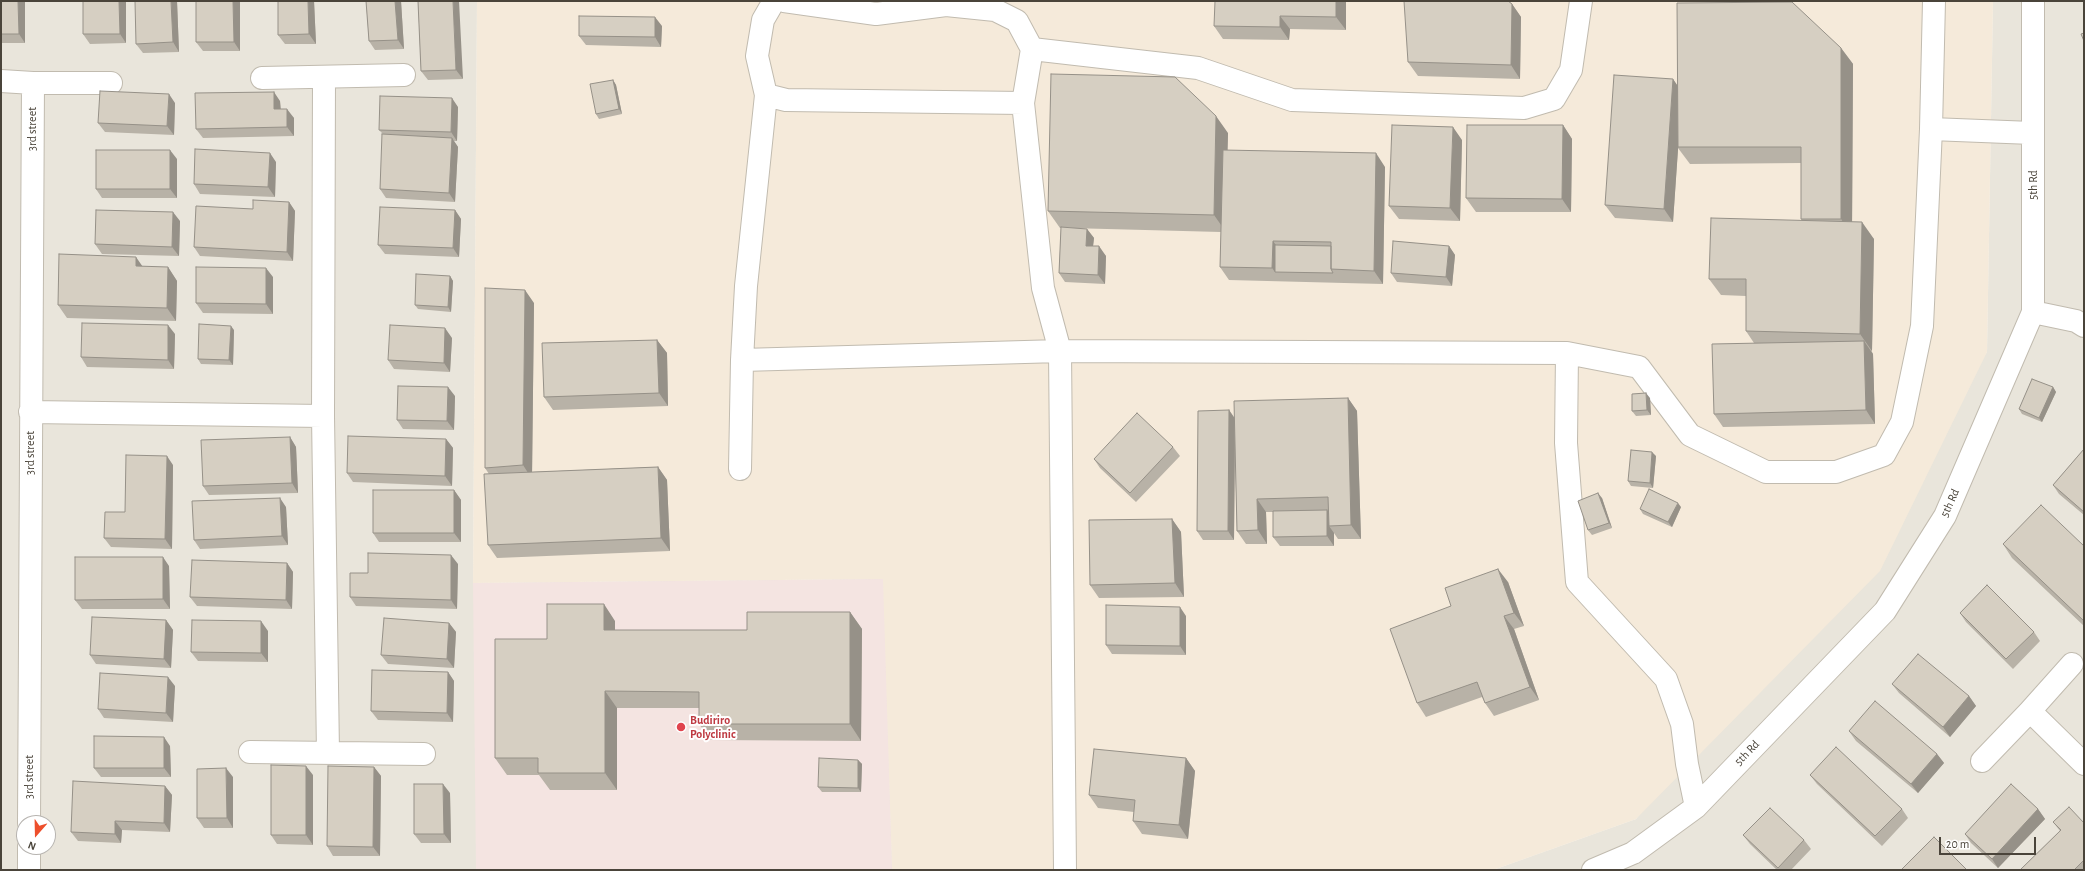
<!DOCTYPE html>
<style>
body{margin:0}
#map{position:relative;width:2085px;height:871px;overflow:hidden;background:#f5f3ed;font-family:"Alegreya Sans",sans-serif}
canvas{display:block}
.frame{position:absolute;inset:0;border:2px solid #4a443a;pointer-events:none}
.north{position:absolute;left:16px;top:815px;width:40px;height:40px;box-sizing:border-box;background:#fff;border:1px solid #b7b4b0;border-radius:50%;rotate:200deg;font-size:11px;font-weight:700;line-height:16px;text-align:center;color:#4a443a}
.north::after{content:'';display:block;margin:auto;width:14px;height:18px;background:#ed4f2c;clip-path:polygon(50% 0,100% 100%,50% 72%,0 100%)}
.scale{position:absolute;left:1939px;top:837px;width:97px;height:18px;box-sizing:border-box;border:2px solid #4a443a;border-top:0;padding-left:5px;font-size:12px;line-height:14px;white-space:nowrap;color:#4a443a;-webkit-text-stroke:3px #fff;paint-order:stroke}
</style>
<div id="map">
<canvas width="2085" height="871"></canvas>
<div class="frame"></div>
<div class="north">N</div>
<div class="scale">20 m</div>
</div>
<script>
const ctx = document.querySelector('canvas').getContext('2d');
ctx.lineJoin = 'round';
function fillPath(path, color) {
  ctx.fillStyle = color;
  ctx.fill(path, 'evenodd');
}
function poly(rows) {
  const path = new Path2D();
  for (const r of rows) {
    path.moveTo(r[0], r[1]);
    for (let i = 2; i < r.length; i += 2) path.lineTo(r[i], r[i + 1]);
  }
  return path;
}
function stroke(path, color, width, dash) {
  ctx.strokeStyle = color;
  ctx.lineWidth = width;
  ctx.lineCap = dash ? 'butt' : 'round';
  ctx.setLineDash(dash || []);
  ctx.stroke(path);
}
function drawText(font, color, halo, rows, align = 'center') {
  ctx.font = font + ' "Alegreya Sans",sans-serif';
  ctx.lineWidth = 4;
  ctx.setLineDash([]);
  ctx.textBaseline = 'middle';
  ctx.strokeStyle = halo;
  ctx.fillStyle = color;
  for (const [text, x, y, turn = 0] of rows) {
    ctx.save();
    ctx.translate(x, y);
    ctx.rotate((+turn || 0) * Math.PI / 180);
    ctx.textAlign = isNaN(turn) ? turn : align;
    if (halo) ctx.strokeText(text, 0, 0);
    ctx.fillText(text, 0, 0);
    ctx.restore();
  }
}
fillPath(poly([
 [1,1,477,1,473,583,883,579,892,870,1,870],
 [24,823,48,823,48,847,24,847],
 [1993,1,2084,1,2084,870,1493,870,1636,819,1987,352]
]), '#e9e5db');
fillPath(poly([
 [477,1,1993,1,1987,352,1880,571,1636,819,1493,870,892,870,882,579,473,583]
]), '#f5eada');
fillPath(poly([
 [883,579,892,870,476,870,473,583]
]), '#f4e4e1');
const minor = poly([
 [774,1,763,20,757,56,766,95,786,100,1023,103],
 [784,1,876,14,946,5,995,10,1017,21,1032,49,1023,103,1043,288,1060,351,1065,870],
 [1032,49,1198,68,1292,100,1524,108,1554,99,1571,70,1581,1],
 [262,78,404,75],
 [324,78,323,416,328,753],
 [1,81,33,83],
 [766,95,746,286,742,360,1060,351,1567,353,1639,367,1690,435,1766,472,1836,472,1884,455,1902,422,1922,326,1931,129,1934,1],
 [1931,129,2032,133],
 [2033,312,2076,321,2084,326],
 [1567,353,1566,443,1577,582,1666,679,1682,724,1687,764,1696,807],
 [30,412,323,416],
 [740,469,742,360],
 [2030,711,2072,664],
 [250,752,424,754],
 [1982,761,2030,711,2084,764],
 [29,823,33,83,111,83],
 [29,870,29,847],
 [1593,870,1633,853,1696,807,1885,611,1945,516,2033,312,2033,1]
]);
stroke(minor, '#c1bbaf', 24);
stroke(minor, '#fff', 22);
fillPath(poly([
 [1,1,25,1,25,43,1,43],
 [83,1,126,1,126,43,90,44,83,34],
 [177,1,179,52,143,53,136,44],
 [196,1,240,1,240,51,203,51,196,42],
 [314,1,316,44,285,44,278,35],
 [366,1,401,1,404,49,375,50,369,41],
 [418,1,463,79,428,80,421,71],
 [1346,1,1346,30,1290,29,1289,40,1223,39,1214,26],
 [1512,4,1521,17,1520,79,1418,76,1408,62],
 [662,26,661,47,586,45,579,36],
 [1841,48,1853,64,1852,222,1874,239,1872,351,1871,350,1873,354,1875,424,1723,427,1714,414,1754,343,1746,331,1746,296,1721,295,1709,279,1802,221,1801,219,1801,163,1690,164,1678,148,1673,222,1615,218,1605,205,1673,79,1677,86],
 [613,80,616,85,622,114,599,119,596,114],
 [280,101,281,109,294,118,294,136,203,138,196,129],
 [175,103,174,135,105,132,98,123],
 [458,107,457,141,454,141,458,147,455,202,386,198,380,189,383,134,379,130],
 [1563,125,1572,139,1571,212,1476,212,1466,198],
 [1228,133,1227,150,1385,167,1383,284,1229,280,1220,267,1221,232,1069,228,1087,229,1094,238,1093,246,1106,256,1105,284,1065,282,1059,273,1061,228,1060,228,1048,211],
 [1462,140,1460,221,1399,219,1389,206],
 [177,159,177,198,102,198,96,189],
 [276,162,275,197,200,194,194,184],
 [289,202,295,211,293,261,200,256,194,247,253,209],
 [455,210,461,219,459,257,385,254,378,245],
 [180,221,179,256,102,254,95,244],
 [1449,246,1455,255,1452,286,1397,282,1391,273],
 [143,267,168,267,177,281,176,321,67,318,58,305],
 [450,276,453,281,451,312,418,309,415,305],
 [273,277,273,314,203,313,196,303],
 [534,303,532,472,658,467,667,480,670,551,497,558,488,545,489,474,485,468],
 [234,330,233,365,201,364,198,359],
 [175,334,174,369,87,367,81,357],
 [452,338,450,372,394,369,388,360],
 [657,340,667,353,668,406,553,410,544,397],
 [2053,387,2056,392,2042,422,2022,414,2019,409],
 [455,396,454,430,403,429,397,420],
 [1348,398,1357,411,1361,539,1338,539,1334,533,1334,546,1280,546,1273,537,1273,512,1266,512,1267,544,1246,544,1237,531,1235,456,1234,540,1203,540,1197,531,1229,410,1234,417],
 [1650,398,1651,415,1636,416,1632,411],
 [290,437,296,447,298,493,209,495,203,486],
 [446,439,453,448,452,486,353,482,347,473],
 [1173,447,1180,456,1136,502,1100,468,1094,459],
 [2084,449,2084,515,2059,494,2053,485],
 [1656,456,1653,488,1631,486,1628,481],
 [173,465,172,549,111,547,104,538],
 [454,490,461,500,461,542,379,542,373,533],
 [1602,498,1612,528,1592,535,1588,530],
 [286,507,288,545,200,549,194,540],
 [1681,507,1672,527,1643,514,1640,509],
 [1172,519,1181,532,1184,597,1099,598,1090,585],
 [2003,544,2084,546,2084,626,2012,558],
 [287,563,293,572,292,609,197,606,190,597],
 [458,564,457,609,356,606,350,597,368,573],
 [169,566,170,609,82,609,75,600],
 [1508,582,1524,626,1514,629,1539,700,1494,716,1485,703,1482,697,1426,717,1417,703,1451,606],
 [850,612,862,629,861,741,711,740,699,724,699,708,617,708,617,790,550,790,539,775,507,775,495,758,547,639,615,621,615,630,747,630],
 [1960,613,2034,632,2040,641,2013,669,1966,622],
 [1186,616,1186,655,1112,654,1106,645],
 [166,620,173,630,171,668,96,664,90,655],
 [449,623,456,632,454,668,388,664,381,655],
 [268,631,268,662,198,661,191,652],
 [448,672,454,681,453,722,378,720,371,711],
 [1892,684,1969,696,1976,706,1950,737,1899,693],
 [175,686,173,722,104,718,98,709],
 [1849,731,1937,754,1944,763,1918,793,1856,741],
 [170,746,171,777,101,777,94,768],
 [1186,758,1195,771,1188,839,1142,834,1133,821,1134,812,1098,808,1089,795],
 [858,760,862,764,861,792,822,792,818,787],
 [374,767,381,776,380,856,333,856,327,846],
 [313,775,313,845,277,844,271,835],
 [1810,775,1902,809,1908,818,1882,846,1817,784],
 [233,777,233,828,204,828,197,818],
 [165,786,172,795,170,832,122,830,121,843,78,841,71,832],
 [450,793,451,843,421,843,414,834],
 [2038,809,2045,819,1998,868,1971,843,1965,834],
 [2053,822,2084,823,2084,870,2020,870,2060,831],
 [1743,835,1804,840,1811,849,1791,870,1777,870,1750,844]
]), '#b8b2a7');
fillPath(poly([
 [18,1,25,1,25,43,19,34],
 [119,1,126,1,126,43,120,34],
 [171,1,177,1,179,52,173,42],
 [233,1,240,1,240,51,234,42],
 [308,1,314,1,316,44,309,34],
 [395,1,401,1,404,49,398,40],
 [453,1,459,1,463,79,456,70],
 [1336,1,1346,1,1346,30,1336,17],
 [1512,4,1521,17,1520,79,1511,65],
 [1280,16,1290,29,1289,40,1280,27],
 [655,17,662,26,661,47,655,37],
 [1841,48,1853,64,1852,235,1841,219],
 [1673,79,1682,92,1673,222,1664,209],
 [613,80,616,85,622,114,619,109],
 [274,92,280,101,281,118,274,109],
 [169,94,175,103,174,135,167,126],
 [452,98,458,107,457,141,451,132],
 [287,109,294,118,294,136,287,127],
 [1216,116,1228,133,1226,232,1214,215],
 [1563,125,1572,139,1571,212,1562,199],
 [1453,127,1462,140,1460,221,1450,208],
 [452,138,458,147,455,202,449,193],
 [170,150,177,159,177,198,170,189],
 [270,153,276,162,275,197,268,187],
 [1376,153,1385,167,1383,284,1374,271],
 [289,202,295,211,293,261,287,252],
 [455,210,461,219,459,257,453,248],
 [173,212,180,221,179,256,172,247],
 [1862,222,1874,239,1872,351,1860,334],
 [1087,229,1094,238,1092,255,1086,246],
 [1273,241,1282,254,1275,272,1272,268],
 [1099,246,1106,256,1105,284,1098,275],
 [1449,246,1455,255,1452,286,1446,277],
 [136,257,145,270,136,266],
 [168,267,177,281,176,321,167,308],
 [266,268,273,277,273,314,266,304],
 [450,276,453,281,451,312,448,307],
 [525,290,534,303,532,479,523,465],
 [168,325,175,334,174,369,168,360],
 [231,326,234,330,233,365,229,360],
 [445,328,452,338,450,372,444,363],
 [657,340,667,353,668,406,659,393],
 [1864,341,1873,354,1875,424,1866,410],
 [448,387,455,396,454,430,447,421],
 [2053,387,2056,392,2042,422,2039,418],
 [1646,393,1650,398,1651,415,1647,410],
 [1348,398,1357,411,1361,539,1351,525],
 [1229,410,1235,419,1234,540,1228,531],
 [290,437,296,447,298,493,292,483],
 [446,439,453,448,452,486,445,476],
 [1652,452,1656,456,1653,488,1650,483],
 [167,456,173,465,172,549,165,539],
 [658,467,667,480,670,551,661,538],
 [454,490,461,500,461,542,454,533],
 [1598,493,1602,498,1612,528,1609,523],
 [280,498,286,507,288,545,282,536],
 [1257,499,1266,512,1267,544,1258,530],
 [1678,503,1681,507,1672,527,1668,522],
 [1327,510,1333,519,1329,526,1334,533,1334,546,1327,536],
 [1172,519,1181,532,1184,597,1175,583],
 [451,555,458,564,457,609,451,600],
 [163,557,169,566,170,609,163,599],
 [287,563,293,572,292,609,286,600],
 [1498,569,1508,582,1524,626,1514,613],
 [604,604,615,621,615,646,604,630],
 [1180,607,1186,616,1186,655,1180,646],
 [850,612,862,629,861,741,850,724],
 [1504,616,1514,629,1539,700,1530,687],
 [166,620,173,630,171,668,164,659],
 [261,621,268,631,268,662,261,653],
 [449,623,456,632,454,668,447,659],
 [448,672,454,681,453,722,447,713],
 [168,677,175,686,173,722,166,713],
 [605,691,617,708,617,790,605,773],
 [1969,696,1976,706,1950,737,1943,727],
 [164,737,170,746,171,777,164,768],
 [1937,754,1944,763,1918,793,1911,784],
 [1186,758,1195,771,1188,839,1179,825],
 [858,760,862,764,861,792,858,788],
 [306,766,313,775,313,845,306,835],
 [374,767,381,776,380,856,373,847],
 [226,768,233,777,233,828,227,818],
 [443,784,450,793,451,843,444,834],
 [165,786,172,795,170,832,164,823],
 [2038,809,2045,819,1998,868,1992,859],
 [115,821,122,830,121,843,115,834]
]), '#969188');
const building = poly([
 [1,1,18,1,19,34,1,34,1,1],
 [83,1,119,1,120,34,83,34,83,1],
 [135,1,171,1,173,42,136,44,135,1],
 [196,1,233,1,234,42,196,42,196,1],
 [278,1,308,1,309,34,278,35,278,1],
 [366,1,395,1,398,40,369,41,366,1],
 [418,1,453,1,456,70,421,71,418,1],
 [1215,1,1336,1,1336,17,1280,16,1280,27,1214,26,1215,1],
 [1404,1,1508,1,1512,4,1511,65,1408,62,1404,1],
 [1792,2,1841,48,1841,219,1801,219,1801,147,1678,147,1677,3,1792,2],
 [579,16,655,17,655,37,579,36,579,16],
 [2084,33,2084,41,2081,34,2084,33],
 [1051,74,1175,77,1216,116,1214,215,1048,211,1051,74],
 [1614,75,1673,79,1664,209,1605,205,1614,75],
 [613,80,619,109,596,114,590,84,613,80],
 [100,91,169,94,167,126,98,123,100,91],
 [274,92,274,109,287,109,287,127,196,129,195,93,274,92],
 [380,96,452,98,451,132,379,130,380,96],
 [1392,125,1453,127,1450,208,1389,206,1392,125],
 [1467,125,1563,125,1562,199,1466,198,1467,125],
 [382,134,452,138,449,193,380,189,382,134],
 [195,149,270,153,268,187,194,184,195,149],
 [96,150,170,150,170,189,96,189,96,150],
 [1223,150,1376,153,1374,271,1331,269,1331,242,1273,241,1272,268,1220,267,1223,150],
 [253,200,289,202,287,252,194,247,196,206,253,209,253,200],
 [380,207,455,210,453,248,378,245,380,207],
 [96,210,173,212,172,247,95,244,96,210],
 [1711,218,1862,222,1860,334,1746,331,1746,279,1709,279,1711,218],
 [1061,227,1087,229,1086,246,1099,246,1098,275,1059,273,1061,227],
 [1393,241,1449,246,1446,277,1391,273,1393,241],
 [1275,245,1331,246,1331,269,1333,273,1275,272,1275,245],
 [59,254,136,257,136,266,168,267,167,308,58,305,59,254],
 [196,267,266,268,266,304,196,303,196,267],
 [416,274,450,276,448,307,415,305,416,274],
 [485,288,525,290,523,465,485,468,485,288],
 [82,323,168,325,168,360,81,357,82,323],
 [199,324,231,326,229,360,198,359,199,324],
 [390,325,445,328,444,363,388,360,390,325],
 [657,340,659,393,544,397,542,343,657,340],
 [1864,341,1866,410,1714,414,1712,344,1864,341],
 [2032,379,2053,387,2039,418,2019,409,2032,379],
 [398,386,448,387,447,421,397,420,398,386],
 [1646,393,1647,410,1632,411,1632,394,1646,393],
 [1348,398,1351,525,1329,526,1328,497,1257,499,1258,530,1237,531,1234,401,1348,398],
 [1229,410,1228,531,1197,531,1198,411,1229,410],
 [1137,413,1173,447,1130,493,1094,459,1137,413],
 [348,436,446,439,445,476,347,473,348,436],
 [290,437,292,483,203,486,201,440,290,437],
 [2084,449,2084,512,2053,485,2084,449],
 [1631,450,1652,452,1650,483,1628,481,1631,450],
 [126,455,167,456,165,539,104,538,105,512,125,512,126,455],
 [658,467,661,538,488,545,484,474,658,467],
 [1649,489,1678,503,1668,522,1640,509,1649,489],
 [373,490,454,490,454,533,373,533,373,490],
 [1598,493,1609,523,1588,530,1578,501,1598,493],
 [280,498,282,536,194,540,192,501,280,498],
 [2041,505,2084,546,2084,621,2003,544,2041,505],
 [1327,510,1327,536,1273,537,1273,511,1327,510],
 [1172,519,1175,583,1090,585,1089,520,1172,519],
 [368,553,451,555,451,600,350,597,350,573,368,573,368,553],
 [75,557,163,557,163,599,75,600,75,557],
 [192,560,287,563,286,600,190,597,192,560],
 [1498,569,1514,613,1504,616,1530,687,1485,703,1477,682,1417,703,1390,629,1451,606,1445,588,1498,569],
 [1987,585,2034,632,2006,659,1960,613,1987,585],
 [547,604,604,604,604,630,747,630,747,612,850,612,850,724,699,724,699,692,605,691,605,773,538,773,538,758,495,758,495,639,547,639,547,604],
 [1106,605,1180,607,1180,646,1106,645,1106,605],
 [92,617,166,620,164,659,90,655,92,617],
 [384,618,449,623,447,659,381,655,384,618],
 [192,620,261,621,261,653,191,652,192,620],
 [1918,654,1969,696,1943,727,1892,684,1918,654],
 [372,670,448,672,447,713,371,711,372,670],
 [100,673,168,677,166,713,98,709,100,673],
 [1875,701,1937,754,1911,784,1849,731,1875,701],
 [94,736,164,737,164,768,94,768,94,736],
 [1836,747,1902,809,1875,836,1810,775,1836,747],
 [1094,749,1186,758,1179,825,1133,821,1135,800,1089,795,1094,749],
 [819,758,858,760,858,788,818,787,819,758],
 [271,765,306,766,306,835,271,835,271,765],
 [328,766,374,767,373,847,327,846,328,766],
 [226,768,227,818,197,818,197,769,226,768],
 [73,781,165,786,164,823,115,821,115,834,71,832,73,781],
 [414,784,443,784,444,834,414,834,414,784],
 [2011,784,2038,809,1992,859,1965,834,2011,784],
 [2069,807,2084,823,2084,860,2074,870,2020,870,2061,830,2053,822,2069,807],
 [1770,808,1804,840,1778,868,1743,835,1770,808],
 [1934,837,1967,870,1901,870,1934,837]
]);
fillPath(building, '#d6cfc2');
stroke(building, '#969188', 1);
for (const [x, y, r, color] of [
 [681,727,5,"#e0444e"]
]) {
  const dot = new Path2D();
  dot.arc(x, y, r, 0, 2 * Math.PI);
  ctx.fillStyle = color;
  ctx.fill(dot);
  stroke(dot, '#fff', 1.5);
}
drawText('12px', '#4a443a', '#fff', [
 ["3rd street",32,129,-90],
 ["5th Rd",2033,185,-90],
 ["3rd street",30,453,-90],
 ["5th Rd",1950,503,-65],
 ["5th Rd",1747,753,-46],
 ["3rd street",29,777,-90]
]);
drawText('bold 12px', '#be3a42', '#fff', [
 ["Budiriro",690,720],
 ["Polyclinic",690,734]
], 'left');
</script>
